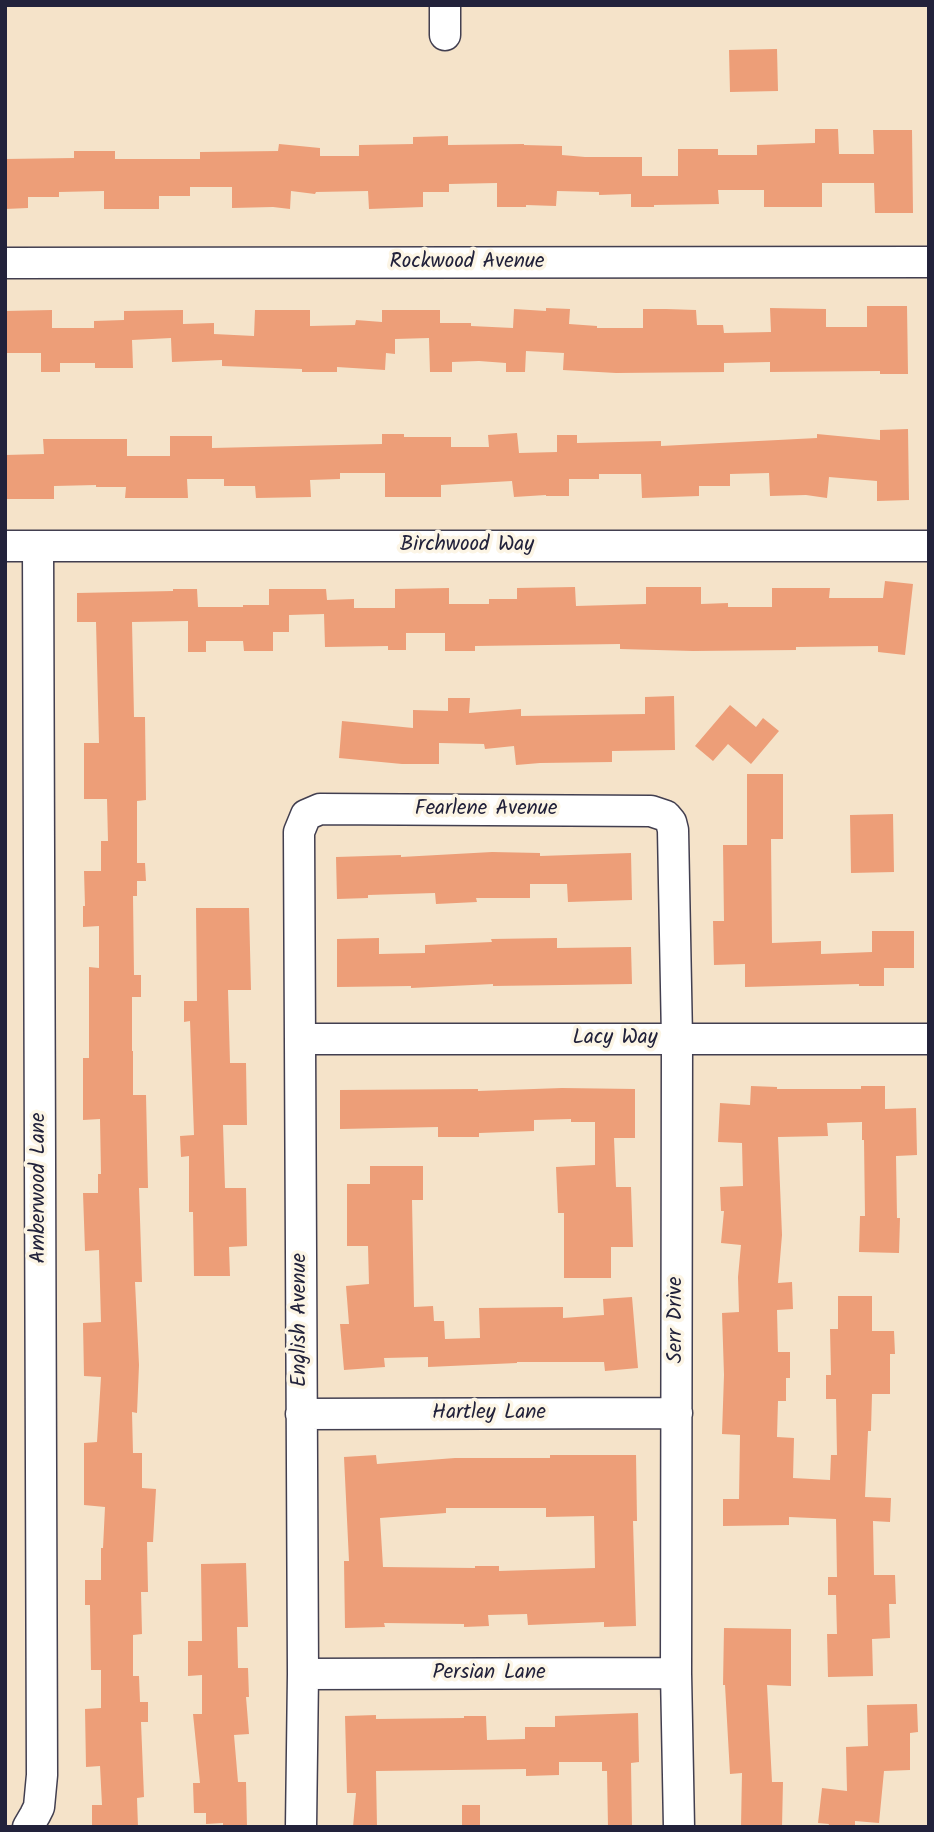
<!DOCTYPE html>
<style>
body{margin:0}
#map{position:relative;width:934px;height:1832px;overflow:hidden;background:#f5e3c9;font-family:Kalam,sans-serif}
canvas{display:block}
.frame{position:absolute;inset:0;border:7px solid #22223b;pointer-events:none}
</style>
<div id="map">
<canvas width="934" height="1832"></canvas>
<div class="frame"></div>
</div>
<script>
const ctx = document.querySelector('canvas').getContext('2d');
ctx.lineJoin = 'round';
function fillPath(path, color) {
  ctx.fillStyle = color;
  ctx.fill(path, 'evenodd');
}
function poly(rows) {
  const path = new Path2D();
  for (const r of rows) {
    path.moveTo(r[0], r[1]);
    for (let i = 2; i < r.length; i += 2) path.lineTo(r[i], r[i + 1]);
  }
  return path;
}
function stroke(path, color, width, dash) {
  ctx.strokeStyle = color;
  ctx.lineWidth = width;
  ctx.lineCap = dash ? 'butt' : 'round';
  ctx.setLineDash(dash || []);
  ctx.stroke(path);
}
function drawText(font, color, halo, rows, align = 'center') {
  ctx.font = font + ' Kalam,sans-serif';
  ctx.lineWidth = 7;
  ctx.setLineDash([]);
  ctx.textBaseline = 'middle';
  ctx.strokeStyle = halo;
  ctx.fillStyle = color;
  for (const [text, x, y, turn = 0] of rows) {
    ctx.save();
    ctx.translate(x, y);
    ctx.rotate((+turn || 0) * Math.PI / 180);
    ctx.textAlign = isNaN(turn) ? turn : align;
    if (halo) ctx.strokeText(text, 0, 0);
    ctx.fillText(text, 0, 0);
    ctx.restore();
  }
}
fillPath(poly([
 [777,49,778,91,730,92,729,50],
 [815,129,838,129,839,154,874,154,873,130,912,130,913,213,875,213,874,183,822,183,822,207,764,207,764,190,718,190,719,204,654,205,654,207,631,207,631,194,599,195,599,192,557,191,556,206,526,205,526,207,497,207,497,183,449,184,449,192,423,192,423,207,369,209,368,191,316,192,315,194,291,191,290,209,273,207,232,208,232,187,190,187,190,196,159,196,159,209,104,209,104,191,59,192,59,197,28,197,28,208,5,209,5,159,74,158,74,151,115,151,115,159,200,159,200,152,278,151,279,144,320,148,320,156,359,156,359,145,413,144,413,137,448,136,448,145,524,144,524,145,562,146,562,155,585,157,642,157,642,176,678,176,678,149,718,149,718,155,757,155,757,145,815,143],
 [867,306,907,306,908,374,880,374,880,371,770,372,770,362,724,363,724,372,616,373,563,370,564,353,526,351,525,372,506,372,506,363,479,361,452,362,452,372,430,372,429,338,395,339,395,354,386,353,385,370,337,367,337,372,302,372,302,369,222,366,222,360,172,362,171,338,132,340,133,368,95,368,95,363,60,363,60,372,41,372,41,353,5,353,5,311,52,310,52,328,94,328,94,321,124,320,124,311,183,310,183,324,214,323,214,334,254,336,255,310,310,310,310,326,355,325,356,320,382,322,382,310,440,310,440,323,471,323,471,326,513,328,514,309,546,311,546,308,570,309,569,324,597,326,597,328,643,328,643,309,666,309,696,310,697,325,723,325,724,333,771,332,770,308,826,309,826,327,867,327],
 [908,429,909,500,877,501,877,481,829,477,827,498,806,495,770,496,769,473,730,474,730,486,699,486,699,496,642,498,641,474,599,474,599,479,569,479,569,496,546,496,546,495,514,497,512,481,441,485,441,497,385,497,385,473,340,473,340,479,310,480,311,497,256,498,255,486,224,486,224,479,187,479,188,498,125,498,126,487,96,487,96,485,54,486,54,499,5,499,5,455,44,454,43,439,127,439,127,456,170,456,170,436,212,436,212,448,382,444,382,434,404,434,404,437,451,437,451,447,489,447,488,435,517,433,519,453,557,452,557,435,577,435,577,443,661,441,661,446,817,438,817,434,880,440,880,430],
 [885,581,913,584,905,655,878,652,878,646,796,647,796,650,693,651,620,649,620,644,475,646,475,651,445,651,445,633,406,633,406,650,388,650,388,646,325,647,324,614,289,615,289,632,273,632,273,651,244,651,243,641,206,641,206,652,188,652,188,621,132,622,134,717,145,717,146,800,137,801,137,863,145,863,146,881,137,881,137,896,133,896,134,975,141,975,141,997,132,997,132,1051,133,1051,133,1095,146,1095,148,1188,139,1188,142,1282,135,1282,139,1365,137,1413,132,1412,133,1453,142,1453,142,1488,156,1489,153,1542,147,1542,148,1592,141,1592,142,1634,133,1635,133,1676,139,1676,140,1702,148,1702,148,1722,141,1722,144,1797,137,1798,138,1827,92,1827,92,1805,102,1805,100,1766,86,1767,85,1709,101,1708,101,1670,91,1670,90,1605,85,1605,85,1580,101,1580,101,1548,103,1548,105,1507,84,1505,84,1443,97,1442,101,1377,84,1376,83,1323,101,1322,99,1250,85,1251,83,1193,98,1193,98,1174,101,1174,100,1119,83,1120,83,1058,89,1058,89,967,99,968,99,926,83,927,83,906,85,906,84,871,101,871,101,841,108,841,107,799,84,799,84,743,99,743,96,622,77,622,77,593,173,591,173,589,197,589,198,607,243,607,243,605,269,605,269,589,326,589,327,600,354,599,354,608,395,608,395,589,449,588,449,604,489,604,489,599,517,599,517,588,575,587,576,606,646,604,646,587,701,587,701,604,728,603,728,607,772,607,772,588,830,588,829,598,883,598],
 [674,696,675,750,612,751,612,762,540,763,516,765,514,746,485,749,484,744,439,743,439,764,402,764,339,758,342,721,413,728,413,710,448,711,448,698,470,698,469,713,521,709,521,716,645,714,645,697],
 [730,705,756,727,763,718,779,731,751,764,728,744,713,761,695,746],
 [747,774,783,774,783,839,771,839,772,943,821,941,821,954,872,952,872,931,914,931,914,968,884,968,884,986,859,986,859,984,745,987,745,964,714,965,713,921,724,921,723,845,747,845],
 [893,814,894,872,851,873,850,815],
 [492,852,540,853,540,856,631,853,632,900,568,902,567,884,530,884,530,898,476,898,477,902,436,904,435,893,368,895,368,898,337,899,336,857,401,855,401,857],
 [196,908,249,908,251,990,228,990,230,1063,246,1063,247,1125,223,1125,225,1188,246,1188,247,1246,229,1247,230,1276,194,1276,193,1212,189,1212,189,1156,181,1157,180,1136,194,1135,190,1021,184,1022,184,1001,197,1001],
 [379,938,379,954,425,953,425,945,492,942,491,939,557,938,557,948,631,947,632,984,493,986,493,984,411,988,411,986,337,987,337,939],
 [751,1086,777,1087,777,1089,861,1089,861,1086,885,1086,885,1109,916,1108,917,1155,896,1156,897,1218,900,1218,899,1253,859,1252,860,1216,865,1216,864,1140,862,1140,862,1122,827,1123,828,1136,778,1137,782,1235,778,1283,792,1282,793,1309,777,1310,778,1352,790,1352,790,1378,786,1378,786,1401,778,1401,777,1437,794,1438,793,1478,830,1480,831,1455,837,1455,836,1399,826,1399,826,1375,831,1375,830,1329,838,1329,838,1296,872,1296,872,1331,894,1331,895,1354,890,1354,890,1394,872,1394,871,1431,868,1431,865,1497,891,1498,890,1522,873,1521,874,1575,895,1575,896,1604,889,1604,890,1638,872,1639,873,1676,828,1677,827,1634,837,1634,836,1595,828,1595,828,1577,837,1577,836,1519,789,1517,789,1525,723,1526,723,1499,739,1499,740,1435,722,1434,724,1375,722,1313,739,1312,738,1277,741,1245,721,1243,724,1211,721,1211,720,1187,743,1186,742,1143,718,1142,720,1103,750,1105],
 [562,1088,635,1089,635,1138,614,1138,616,1187,631,1187,633,1247,611,1247,611,1278,564,1278,564,1213,558,1213,556,1167,595,1165,595,1122,571,1122,571,1119,534,1120,534,1131,479,1133,479,1137,438,1137,438,1127,340,1129,340,1090,478,1089,478,1091],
 [370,1166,423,1166,423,1200,412,1200,414,1307,433,1306,434,1321,444,1321,445,1339,480,1338,479,1308,563,1307,563,1318,604,1315,603,1299,632,1297,638,1368,605,1371,604,1362,517,1362,517,1363,428,1367,428,1357,384,1358,385,1367,344,1370,340,1324,349,1324,346,1286,369,1284,368,1246,347,1246,347,1184,370,1184],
 [376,1455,377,1464,455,1458,550,1458,550,1455,636,1455,637,1521,633,1521,636,1626,604,1627,604,1622,528,1625,527,1614,488,1615,489,1626,464,1627,464,1624,384,1623,385,1627,345,1628,344,1561,349,1561,344,1457],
 [446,1508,546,1508,546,1517,594,1516,595,1568,499,1571,499,1566,475,1566,475,1568,383,1567,380,1518,446,1513],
 [246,1563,248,1627,237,1627,238,1668,248,1668,249,1697,246,1697,249,1734,234,1735,238,1782,246,1782,247,1827,223,1827,223,1823,206,1824,206,1813,194,1813,193,1783,200,1783,193,1714,202,1714,202,1675,188,1676,188,1641,202,1641,201,1564],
 [724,1628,791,1629,791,1686,767,1685,772,1782,783,1782,782,1827,741,1827,742,1773,730,1774,725,1685,723,1685],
 [917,1704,918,1732,910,1733,910,1770,884,1771,879,1823,855,1821,855,1827,828,1827,829,1824,818,1823,822,1788,847,1791,846,1747,868,1746,867,1705],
 [638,1713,639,1762,631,1763,632,1827,608,1827,607,1771,602,1771,602,1762,559,1762,559,1775,526,1776,526,1769,376,1771,377,1827,353,1827,356,1793,347,1793,345,1716,376,1715,376,1719,464,1718,464,1716,486,1716,487,1740,525,1739,525,1727,555,1727,555,1716],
 [462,1805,480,1805,480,1827,462,1827]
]), '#ed9e78');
const minor = poly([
 [445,35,445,5],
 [5,263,929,262],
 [5,546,929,546],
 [301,1039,929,1039],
 [301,1414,677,1413],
 [303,1674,676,1673],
 [28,1827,35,1815,39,1807,42,1775,38,546],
 [301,1827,303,1674,299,832,306,815,320,809,651,811,666,816,671,822,673,830,677,1039,676,1673,679,1827]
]);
stroke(minor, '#423f50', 33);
stroke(minor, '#fff', 30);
drawText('21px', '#22223b', '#fcf5e5', [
 ["Rockwood Avenue",467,263],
 ["Birchwood Way",467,546],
 ["Fearlene Avenue",486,810],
 ["Lacy Way",615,1039],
 ["Amberwood Lane",40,1188,-90],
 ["English Avenue",301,1320,-90],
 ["Serr Drive",677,1320,-90],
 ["Hartley Lane",489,1414],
 ["Persian Lane",489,1674]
]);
</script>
